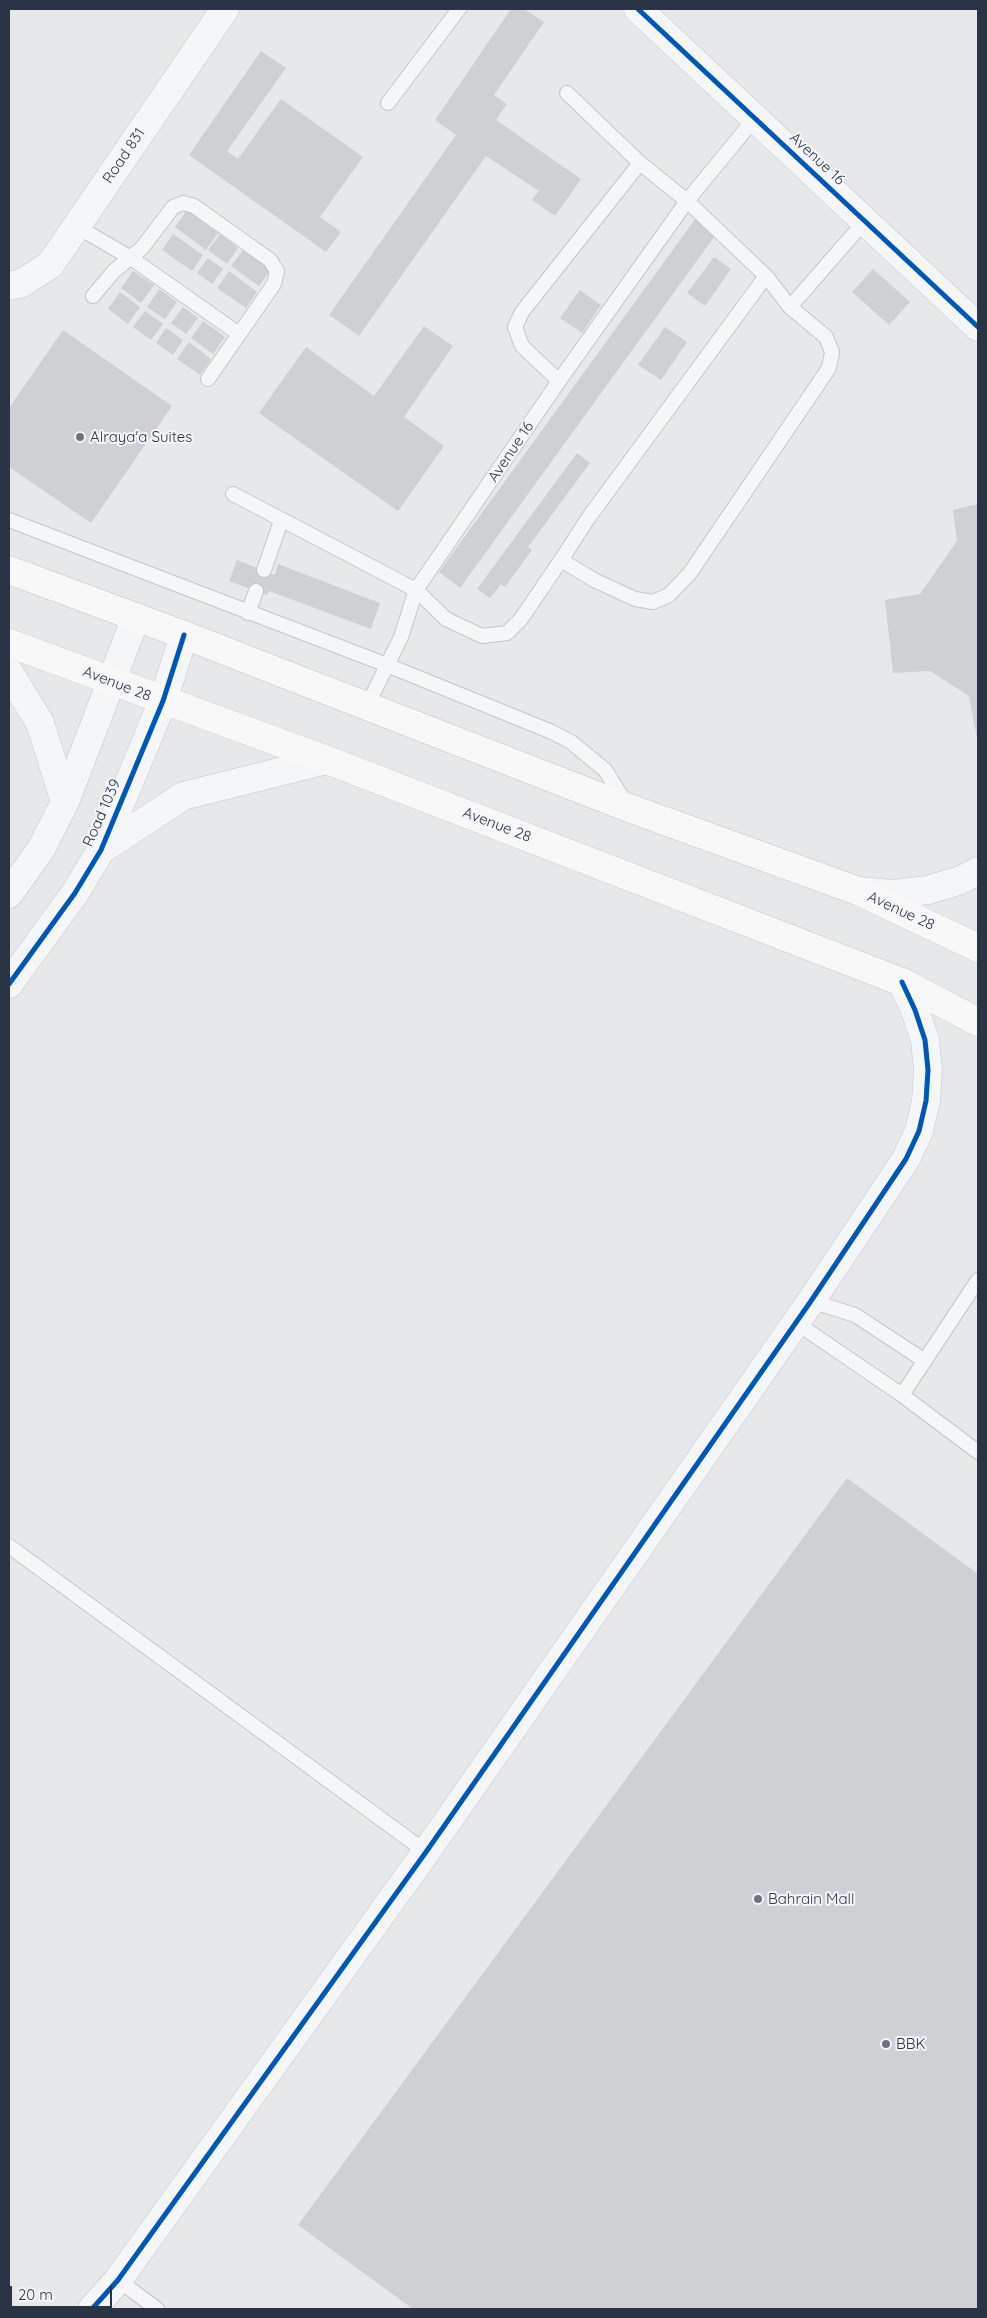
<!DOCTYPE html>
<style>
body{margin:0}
#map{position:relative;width:987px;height:2318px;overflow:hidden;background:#e6e8ea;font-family:Quicksand,sans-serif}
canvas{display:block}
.frame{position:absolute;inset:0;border:10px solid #2b3445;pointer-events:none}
.scale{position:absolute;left:10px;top:2286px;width:102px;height:22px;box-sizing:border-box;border:2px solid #2b3445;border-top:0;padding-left:6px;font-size:15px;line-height:18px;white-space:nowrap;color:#2b3445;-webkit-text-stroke:4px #f4f6f9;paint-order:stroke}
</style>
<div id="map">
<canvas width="987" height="2318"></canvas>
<div class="frame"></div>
<div class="scale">20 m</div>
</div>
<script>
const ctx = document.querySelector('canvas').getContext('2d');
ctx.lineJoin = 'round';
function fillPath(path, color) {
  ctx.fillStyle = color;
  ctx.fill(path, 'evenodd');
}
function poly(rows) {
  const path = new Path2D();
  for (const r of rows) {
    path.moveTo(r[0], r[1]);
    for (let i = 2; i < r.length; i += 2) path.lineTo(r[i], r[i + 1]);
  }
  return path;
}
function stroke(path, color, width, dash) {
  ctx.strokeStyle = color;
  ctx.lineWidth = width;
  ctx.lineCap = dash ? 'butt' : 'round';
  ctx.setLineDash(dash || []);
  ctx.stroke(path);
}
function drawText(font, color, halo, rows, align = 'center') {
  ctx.font = font + ' Quicksand,sans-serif';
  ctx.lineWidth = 4;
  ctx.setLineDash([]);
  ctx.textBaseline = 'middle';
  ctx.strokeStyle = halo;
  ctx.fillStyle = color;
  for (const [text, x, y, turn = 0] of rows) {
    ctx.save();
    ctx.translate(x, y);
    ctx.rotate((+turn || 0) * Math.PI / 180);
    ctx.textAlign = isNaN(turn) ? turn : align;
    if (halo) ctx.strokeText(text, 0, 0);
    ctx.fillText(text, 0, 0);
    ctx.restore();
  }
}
fillPath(poly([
 [511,9,524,9,544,22,494,95,507,104,496,120,581,179,555,216,532,200,539,191,486,156,359,336,329,315,456,135,435,120],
 [261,51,286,68,227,151,238,159,281,99,363,157,320,217,341,232,326,252,189,155],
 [187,210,218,233,206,250,175,227],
 [696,218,717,233,460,588,439,572],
 [173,234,203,255,192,271,162,250],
 [220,234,238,248,227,264,208,250],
 [244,249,271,269,259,286,231,266],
 [714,257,731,269,705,306,687,293],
 [208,258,223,269,212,284,197,273],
 [873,269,910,302,889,325,852,292],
 [133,271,154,285,141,303,121,288],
 [229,271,257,292,246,308,217,288],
 [159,289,177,302,165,319,147,307],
 [580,290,601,305,582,333,560,318],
 [120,292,140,307,128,324,108,309],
 [183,307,198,318,186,334,171,323],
 [145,311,163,324,151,340,133,327],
 [203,321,225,337,213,354,191,338],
 [424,326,453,346,404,417,444,446,398,511,259,413,306,347,374,396],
 [665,327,687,342,661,380,638,365],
 [166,328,183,340,173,355,156,343],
 [63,330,172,406,91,523,9,467,9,408],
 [189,342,211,359,200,375,177,359],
 [577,453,590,463,528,547,532,550,505,587,501,584,490,598,477,589],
 [978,504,978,739,977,739,969,696,930,671,893,673,885,600,920,594,957,541,953,510],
 [237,560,275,575,278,564,380,603,371,629,269,591,267,595,229,581],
 [847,1478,978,1574,978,2309,413,2309,298,2225]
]), '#ced0d3');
const lane = poly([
 [567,93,640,163,687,201,766,276,790,307,826,337,832,352,829,368,690,573,669,595,653,602,635,599,594,580,561,560,589,517,766,276],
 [388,103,459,9],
 [76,226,131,258,239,334],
 [93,296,114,271,142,248,173,207,183,203,194,206,270,260,277,271,274,284,208,379],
 [790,307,865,221],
 [559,381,522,346,515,327,522,312,640,163],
 [233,494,416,590,446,619,482,636,507,633,521,619,561,560],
 [9,520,387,665,552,732,571,742,605,770,627,805],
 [264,570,281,521],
 [248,613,256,591],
 [367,706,401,637,416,590,559,381,687,201,755,118],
 [811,1301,855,1315,925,1361],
 [795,1322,902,1395,978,1452],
 [902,1395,978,1280],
 [9,1546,426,1852],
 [118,2280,157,2309]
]);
const street = poly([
 [638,9,978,327],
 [9,286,22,283,50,265,225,9],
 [9,672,40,723,65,802],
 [101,850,183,796,327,760],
 [859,891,893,894,928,890,961,880,978,871],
 [9,894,41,849,65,802,136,617],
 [9,984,75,893,101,850,163,701,184,635],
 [92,2309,118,2280,426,1852,811,1301,906,1159,919,1131,926,1101,928,1070,925,1040,915,1010,902,982]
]);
const secondary = poly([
 [9,570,184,635,629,808,858,891,978,948],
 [9,643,327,760,902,982,978,1022]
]);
stroke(lane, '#c4c6c8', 16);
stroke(street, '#c4c6c8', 29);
stroke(secondary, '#c4c6c8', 29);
stroke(lane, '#f5f6f7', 14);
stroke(street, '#f5f6f7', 28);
stroke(secondary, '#f8f8f8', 28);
stroke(poly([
 [638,9,978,327],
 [9,984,75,893,101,850,163,701,184,635],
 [92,2309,118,2280,426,1852,811,1301,906,1159,919,1131,926,1101,928,1070,925,1040,915,1010,902,982]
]), '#0057b8', 5);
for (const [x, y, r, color] of [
 [80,437,5,"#6c737f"],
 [758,1899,5,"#6c737f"],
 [886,2044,5,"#6c737f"]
]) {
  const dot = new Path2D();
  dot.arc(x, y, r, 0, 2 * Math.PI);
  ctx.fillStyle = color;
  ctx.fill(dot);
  stroke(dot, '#f4f6f9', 2);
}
drawText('15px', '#2b3445', '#f4f6f9', [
 ["Road 831",124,156,-56],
 ["Avenue 16",817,159,43],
 ["Avenue 16",511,452,-56],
 ["Avenue 28",117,684,21],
 ["Road 1039",102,813,-66],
 ["Avenue 28",497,825,21],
 ["Avenue 28",901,911,25]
]);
drawText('15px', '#2b3445', '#f4f6f9', [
 ["Alraya'a Suites",90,437],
 ["Bahrain Mall",768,1899],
 ["BBK",896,2044]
], 'left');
</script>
